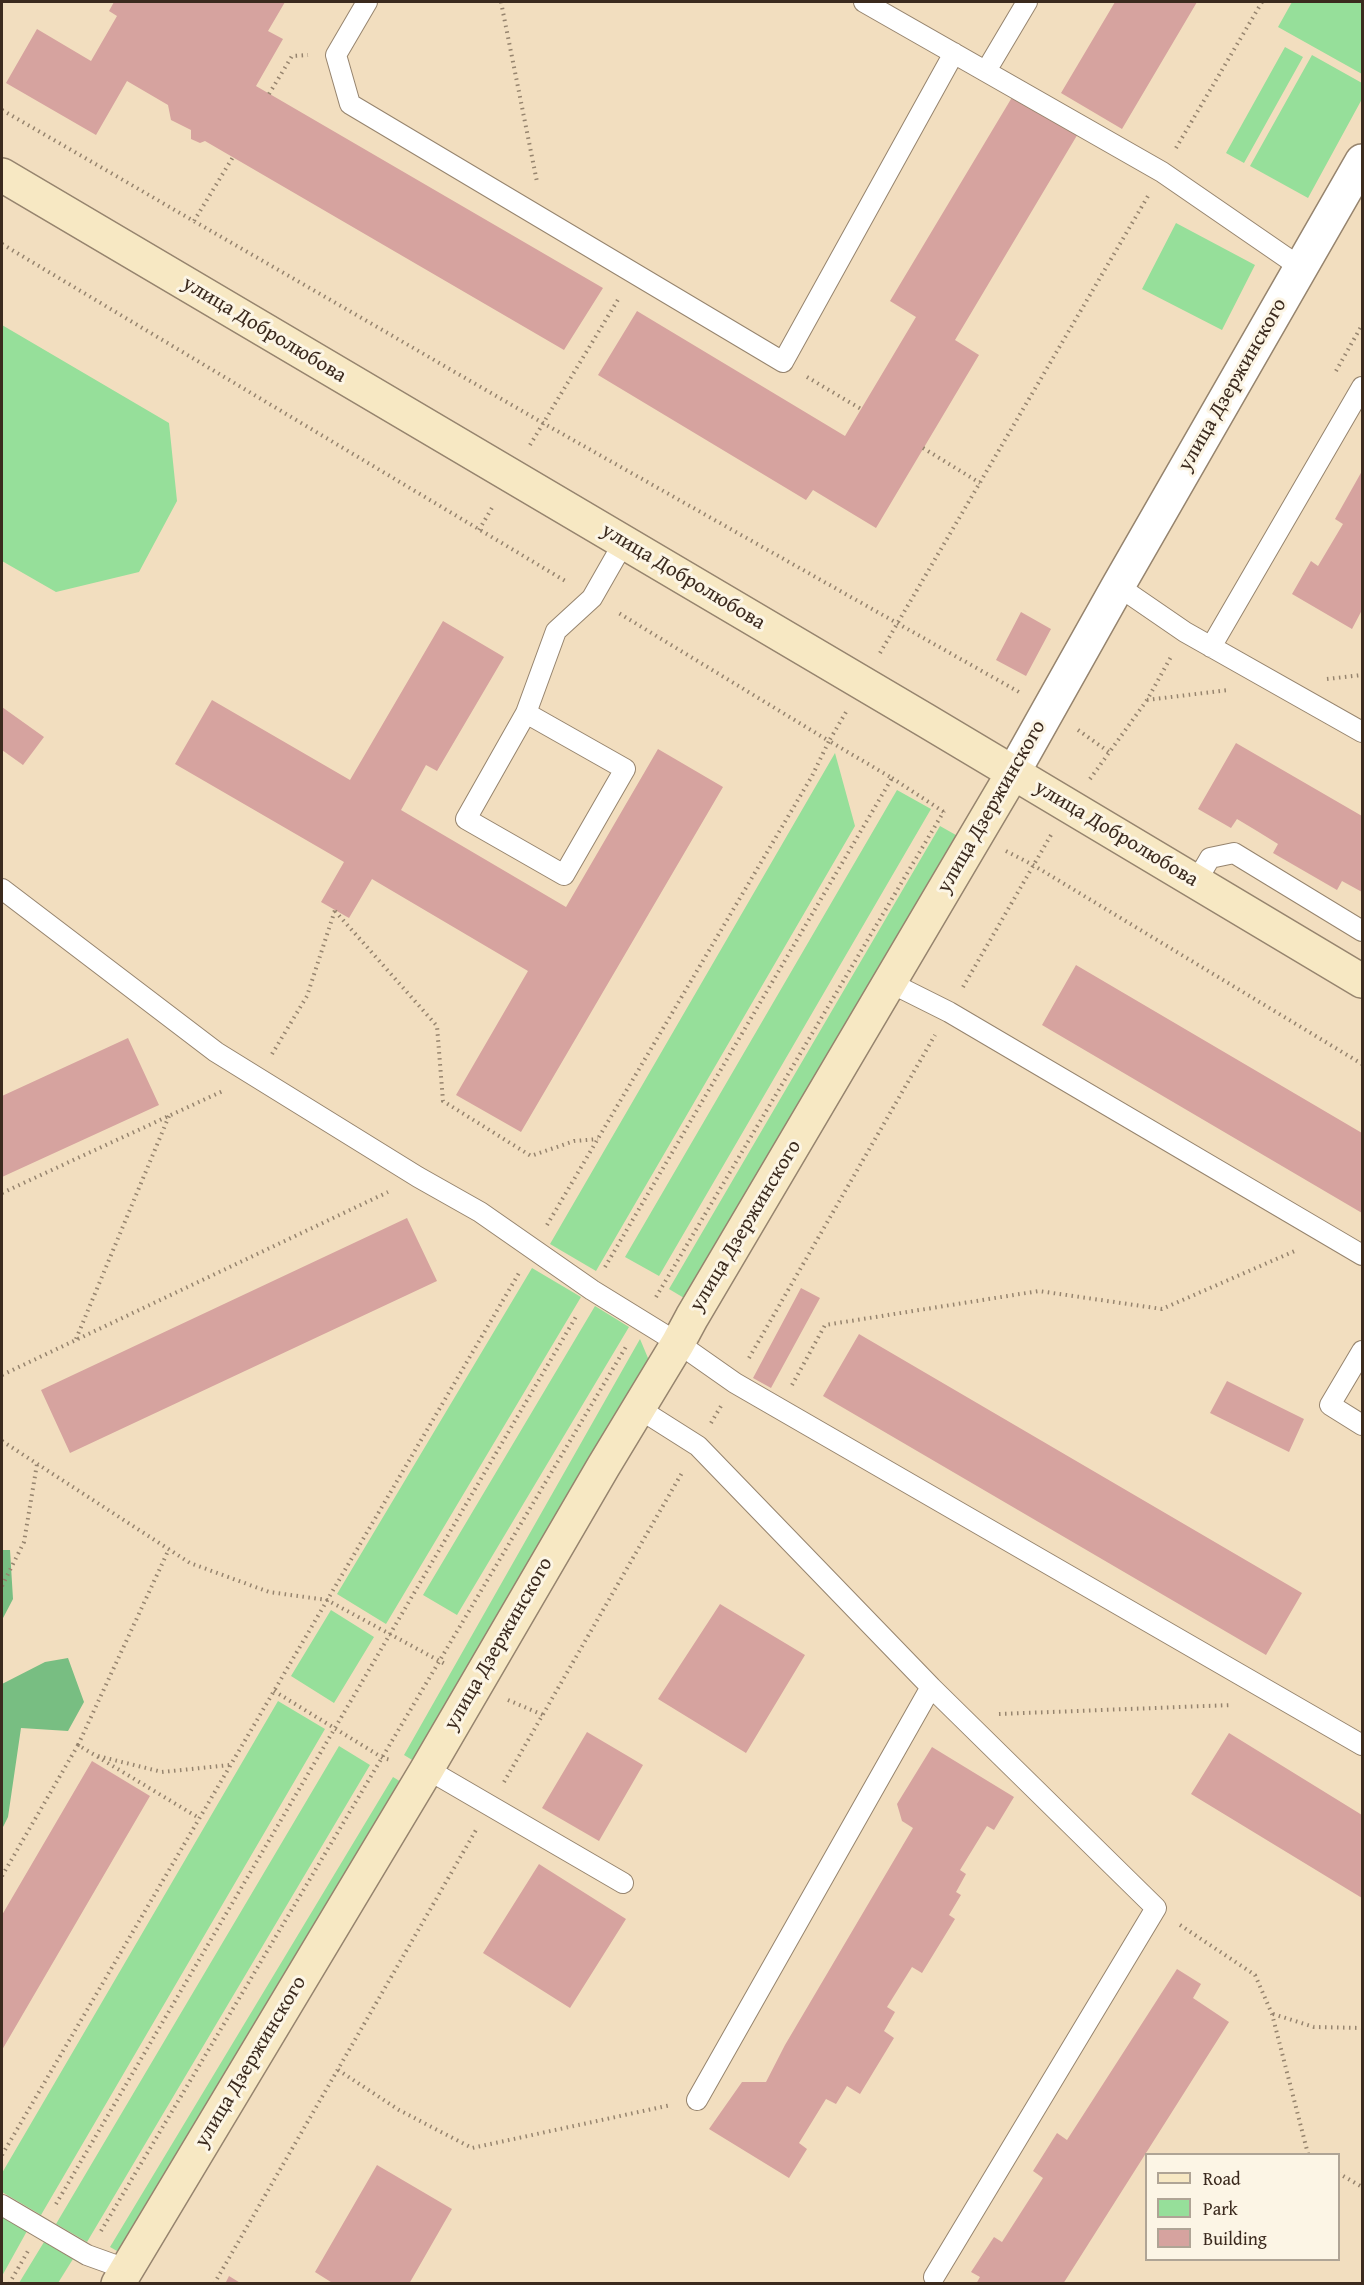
<!DOCTYPE html>
<meta charset="utf-8">
<style>
body{margin:0}
#map{position:relative;width:1364px;height:2285px;overflow:hidden;background:#f2debf;font-family:"Gentium Book Plus",serif}
canvas{display:block}
.frame{position:absolute;inset:0;border:3px solid #3b2a1e;pointer-events:none}
.legend{position:absolute;left:1145px;top:2153px;width:195px;height:108px;box-sizing:border-box;background:#fcf5e5;border:2px solid #afa495;margin:0;padding:8px 10px;list-style:none;font-size:18px;color:#3b2a1e}
.legend li{display:flex;align-items:center;gap:12px;height:30px}
.legend b{width:30px;border:2px solid #afa495}
</style>
<div id="map">
<canvas width="1364" height="2285"></canvas>
<div class="frame"></div>
<ul class="legend">
<li><b style="height:8px;background:#f7e8c3"></b>Road</li>
<li><b style="height:16px;background:#96df9a"></b>Park</li>
<li><b style="height:16px;background:#d6a39f"></b>Building</li>
</ul>
</div>
<script>
const ctx = document.querySelector('canvas').getContext('2d');
ctx.lineJoin = 'round';
function fillPath(path, color) {
  ctx.fillStyle = color;
  ctx.fill(path, 'evenodd');
}
function poly(rows) {
  const path = new Path2D();
  for (const r of rows) {
    path.moveTo(r[0], r[1]);
    for (let i = 2; i < r.length; i += 2) path.lineTo(r[i], r[i + 1]);
  }
  return path;
}
function stroke(path, color, width, dash) {
  ctx.strokeStyle = color;
  ctx.lineWidth = width;
  ctx.lineCap = dash ? 'butt' : 'round';
  ctx.setLineDash(dash || []);
  ctx.stroke(path);
}
function drawText(font, color, halo, rows, align = 'center') {
  ctx.font = font + ' "Gentium Book Plus",serif';
  ctx.lineWidth = 6;
  ctx.setLineDash([]);
  ctx.textBaseline = 'middle';
  ctx.strokeStyle = halo;
  ctx.fillStyle = color;
  for (const [text, x, y, turn = 0] of rows) {
    ctx.save();
    ctx.translate(x, y);
    ctx.rotate((+turn || 0) * Math.PI / 180);
    ctx.textAlign = isNaN(turn) ? turn : align;
    if (halo) ctx.strokeText(text, 0, 0);
    ctx.fillText(text, 0, 0);
    ctx.restore();
  }
}
fillPath(poly([
 [1292,2,1362,2,1362,74,1278,27],
 [1285,47,1303,57,1244,163,1226,153],
 [1312,55,1362,83,1362,99,1308,198,1250,166],
 [1176,223,1255,265,1222,330,1142,289],
 [2,325,169,423,177,501,139,572,56,592,2,561],
 [835,753,855,826,596,1271,550,1244],
 [897,790,931,809,659,1276,625,1257],
 [940,826,970,843,699,1307,669,1289],
 [532,1268,581,1297,386,1624,337,1594],
 [595,1306,629,1327,457,1615,423,1595],
 [640,1339,653,1370,427,1769,404,1755],
 [331,1610,374,1637,334,1703,291,1676],
 [278,1701,325,1729,41,2215,2,2192,2,2173],
 [339,1746,370,1765,87,2242,56,2224],
 [393,1777,416,1791,133,2260,110,2247],
 [2,2216,27,2231,2,2276],
 [44,2242,73,2259,58,2283,19,2283]
]), '#96df9a');
fillPath(poly([
 [2,1550,10,1550,13,1599,2,1620],
 [68,1658,84,1702,68,1731,21,1728,8,1817,2,1829,2,1684,45,1662]
]), '#78be82');
fillPath(poly([
 [114,2,285,2,268,31,283,39,256,86,603,288,564,350,205,141,200,143,191,139,191,130,171,120,168,105,127,81,96,135,6,83,37,29,91,61,117,16,109,11],
 [1115,2,1197,2,1122,129,1061,93],
 [1014,94,1079,132,955,340,979,355,876,528,813,490,806,500,598,375,637,311,845,436,916,317,890,301],
 [1362,471,1362,610,1352,629,1292,594,1311,561,1318,566,1343,524,1335,519],
 [1021,612,1051,629,1026,676,996,660],
 [443,621,504,657,437,771,426,765,401,810,566,907,658,749,723,787,521,1132,456,1095,528,971,372,879,349,918,321,902,344,862,175,764,212,700,350,780],
 [2,707,44,737,23,765,2,750],
 [1236,743,1362,816,1362,892,1342,881,1337,890,1273,853,1278,844,1257,831,1237,819,1231,828,1198,809],
 [1076,965,1362,1133,1362,1213,1042,1025],
 [128,1038,159,1105,2,1177,2,1096],
 [407,1218,437,1281,70,1453,41,1390],
 [801,1288,820,1298,771,1388,753,1378],
 [859,1334,1302,1593,1266,1655,823,1396],
 [1227,1381,1304,1419,1289,1452,1210,1413],
 [720,1604,805,1655,746,1753,658,1699],
 [587,1732,643,1765,599,1841,542,1808],
 [1229,1733,1362,1815,1362,1898,1191,1794],
 [932,1747,1014,1797,994,1830,987,1826,960,1870,966,1874,956,1892,961,1895,949,1915,955,1919,922,1973,912,1967,887,2007,895,2012,884,2031,894,2038,860,2094,847,2086,836,2104,826,2099,799,2143,807,2149,789,2178,709,2129,742,2082,766,2082,785,2045,913,1828,902,1821,897,1804],
 [92,1761,150,1796,2,2050,2,1915],
 [539,1864,626,1919,570,2008,483,1953],
 [1177,1969,1201,1984,1193,1998,1229,2022,1063,2284,976,2284,980,2277,971,2272,994,2237,1002,2242,1043,2178,1033,2171,1057,2133,1067,2140],
 [377,2165,452,2209,409,2284,334,2284,315,2272],
 [229,2276,242,2284,225,2284]
]), '#d6a39f');
const lane = poly([
 [367,2,336,55,350,104,783,362,954,53],
 [864,2,1162,172,1300,267],
 [986,71,1027,2],
 [1118,586,1185,632,1362,732],
 [1211,647,1362,387],
 [526,713,625,769,564,875,466,819,526,713,556,631,592,598,624,542],
 [1196,882,1210,858,1234,853,1362,931],
 [2,889,216,1052,418,1177,480,1212,592,1290,678,1343,735,1383,1362,1745],
 [889,982,949,1012,1362,1255],
 [1362,1351,1330,1405,1362,1425],
 [638,1408,698,1446,931,1687,697,2100],
 [931,1687,1156,1908,934,2277],
 [427,1769,623,1883],
 [2,2205,87,2255,126,2269]
]);
const street = poly([
 [1013,773,1118,586,1362,161]
]);
const secondary = poly([
 [2,175,925,720,1362,981],
 [118,2284,427,1769,603,1467,678,1343,692,1317,1013,773]
]);
stroke(lane, '#96846e', 22);
stroke(street, '#96846e', 36);
stroke(secondary, '#96846e', 36);
stroke(poly([
 [501,2,537,182],
 [269,94,292,56,308,55],
 [2,110,543,423,1019,692],
 [1176,148,1262,2],
 [194,221,233,157],
 [2,244,567,582],
 [1336,371,1362,325],
 [807,377,861,409],
 [530,445,619,298],
 [923,448,980,483],
 [479,530,493,506],
 [880,653,1148,196],
 [1327,679,1362,675],
 [1147,700,1228,690],
 [1078,730,1109,752],
 [892,778,944,812],
 [1090,779,1147,700,1172,655],
 [1006,851,1033,865,1362,1064],
 [335,911,437,1026,443,1101,531,1156,574,1141,598,1139],
 [963,987,1051,835],
 [272,1054,307,996,335,910],
 [2,1193,225,1090],
 [547,1225,812,776,829,741,617,612],
 [605,1267,892,778,829,741,846,712],
 [656,1297,944,811],
 [76,1339,169,1116],
 [749,1358,935,1035],
 [2,1375,388,1192],
 [792,1385,825,1325,1039,1291,1162,1309,1297,1250],
 [711,1423,721,1406],
 [2,1441,190,1563,269,1592,327,1600,447,1665],
 [2,1586,24,1542,37,1464],
 [274,1691,383,1758,391,1760],
 [508,1700,543,1715],
 [999,1714,1232,1705],
 [78,1745,169,1549],
 [98,1756,162,1772,230,1765],
 [504,1782,683,1471],
 [2,1876,78,1745,199,1818],
 [1180,1925,1255,1975,1272,2014,1308,2154],
 [1273,2014,1314,2027,1362,2028],
 [338,2070,399,2110,472,2148,671,2105],
 [2,2155,519,1273],
 [1338,2173,1362,2187],
 [56,2204,577,1315],
 [101,2231,627,1345],
 [9,2284,28,2251],
 [214,2284,476,1830]
]), '#96846e', 4, [1.5, 4.5]);
stroke(lane, '#fff', 20);
stroke(street, '#fff', 33);
stroke(secondary, '#f7e8c3', 33);
drawText('21px', '#3b2a1e', '#fcf5e5', [
 ["улица Добролюбова",264,330,31],
 ["улица Дзержинского",1233,385,-60],
 ["улица Добролюбова",683,577,31],
 ["улица Дзержинского",992,807,-60],
 ["улица Добролюбова",1116,834,31],
 ["улица Дзержинского",746,1226,-59],
 ["улица Дзержинского",499,1644,-60],
 ["улица Дзержинского",251,2062,-59]
]);
</script>
